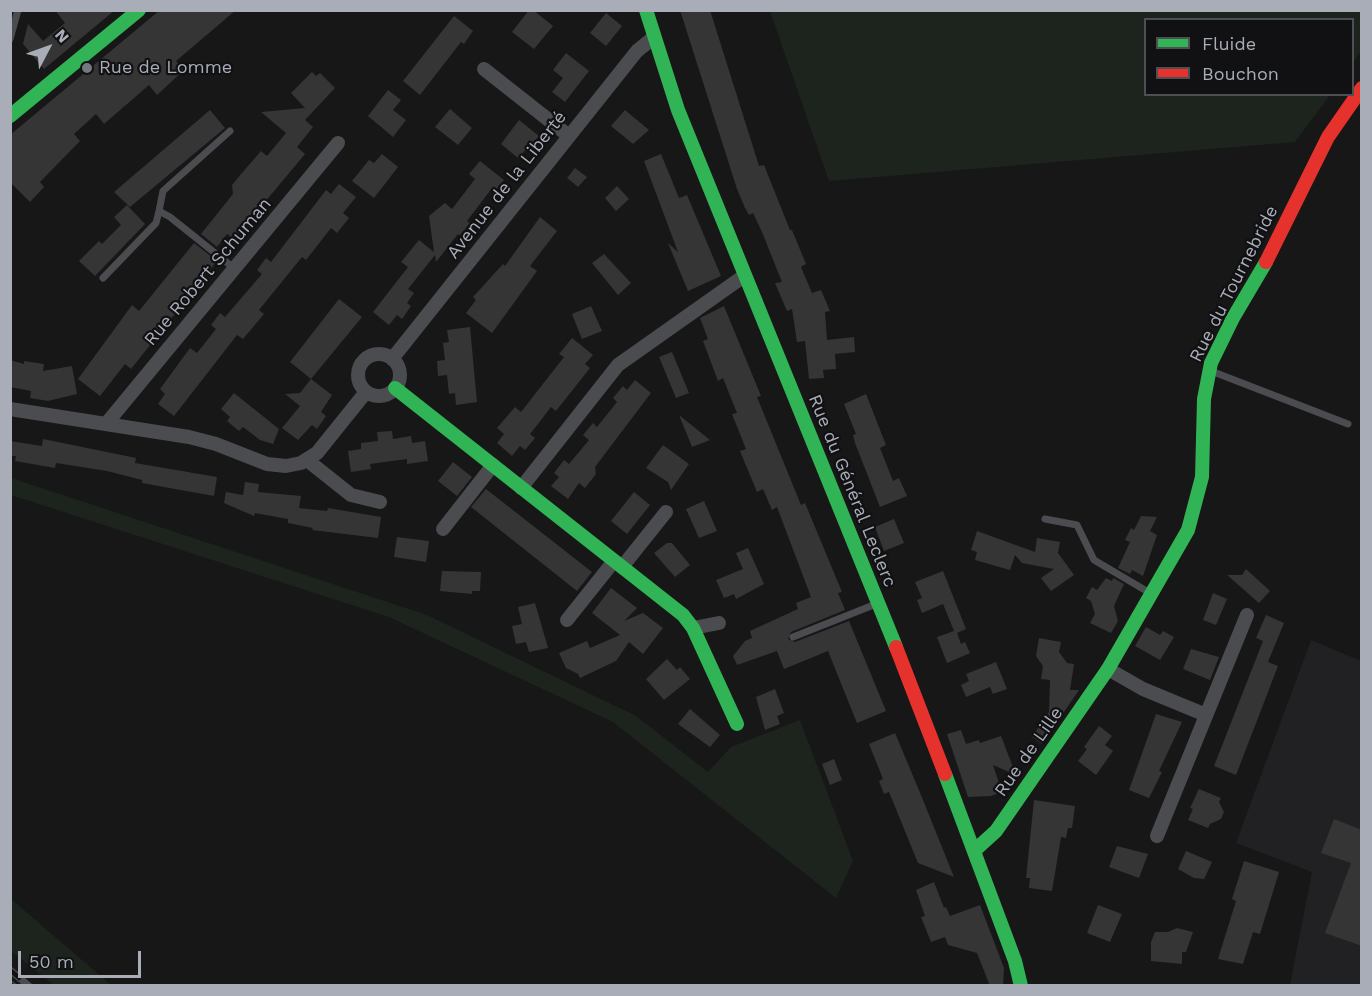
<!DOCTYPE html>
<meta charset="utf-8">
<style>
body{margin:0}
#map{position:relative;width:1372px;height:996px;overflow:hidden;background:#171717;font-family:"Work Sans",sans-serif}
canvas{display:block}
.frame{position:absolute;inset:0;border:12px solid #a8adb8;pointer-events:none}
.legend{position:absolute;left:1144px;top:18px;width:210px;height:78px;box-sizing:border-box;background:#111113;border:2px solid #4d4f55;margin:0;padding:8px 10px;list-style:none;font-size:18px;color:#a8adb8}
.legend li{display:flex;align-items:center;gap:12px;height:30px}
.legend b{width:30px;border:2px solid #4d4f55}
.north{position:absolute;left:18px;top:18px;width:60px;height:60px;-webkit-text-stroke:4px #111113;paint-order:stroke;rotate:49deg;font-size:16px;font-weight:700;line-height:24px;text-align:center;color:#a8adb8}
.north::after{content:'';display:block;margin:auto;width:21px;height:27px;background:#a8adb8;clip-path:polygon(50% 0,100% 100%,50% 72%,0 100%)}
.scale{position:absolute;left:18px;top:951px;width:123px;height:27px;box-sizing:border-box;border:3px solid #a8adb8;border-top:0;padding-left:8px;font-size:18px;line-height:21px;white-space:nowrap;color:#a8adb8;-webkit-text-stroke:4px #111113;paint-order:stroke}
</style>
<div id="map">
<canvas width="1372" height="996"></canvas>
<div class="frame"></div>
<ul class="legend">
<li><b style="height:8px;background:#30b455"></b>Fluide</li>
<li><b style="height:8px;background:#e5322d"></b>Bouchon</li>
</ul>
<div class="north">N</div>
<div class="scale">50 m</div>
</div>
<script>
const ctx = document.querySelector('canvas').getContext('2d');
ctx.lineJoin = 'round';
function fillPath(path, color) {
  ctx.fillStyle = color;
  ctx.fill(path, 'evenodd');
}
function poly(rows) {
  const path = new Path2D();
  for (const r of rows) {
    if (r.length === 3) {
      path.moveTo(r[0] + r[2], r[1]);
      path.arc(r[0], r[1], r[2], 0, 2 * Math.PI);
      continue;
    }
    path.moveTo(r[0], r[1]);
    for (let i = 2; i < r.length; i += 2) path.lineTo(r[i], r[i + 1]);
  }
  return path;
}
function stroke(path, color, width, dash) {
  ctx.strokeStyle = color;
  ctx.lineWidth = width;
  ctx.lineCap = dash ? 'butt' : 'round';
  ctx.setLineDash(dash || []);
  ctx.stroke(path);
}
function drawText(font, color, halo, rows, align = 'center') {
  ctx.font = font + ' "Work Sans",sans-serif';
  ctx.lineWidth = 4.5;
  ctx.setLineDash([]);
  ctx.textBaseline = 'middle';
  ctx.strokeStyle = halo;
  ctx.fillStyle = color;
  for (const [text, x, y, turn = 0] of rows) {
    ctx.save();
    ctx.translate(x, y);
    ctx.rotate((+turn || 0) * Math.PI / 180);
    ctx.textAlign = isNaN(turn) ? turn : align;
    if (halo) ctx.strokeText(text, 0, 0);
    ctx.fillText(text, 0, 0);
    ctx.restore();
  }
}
fillPath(poly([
 [1311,640,1361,661,1361,985,1290,985,1312,872,1236,843]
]), '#212123');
fillPath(poly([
 [770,11,1361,11,1361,51,1353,63,1352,20,1146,20,1146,94,1330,95,1295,142,829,181],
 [11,478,427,615,636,716,708,772,731,747,800,720,853,861,836,898,613,722,389,617,11,495],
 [11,899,111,985,54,985,11,951]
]), '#1d241e');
fillPath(poly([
 [55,10,115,10,44,69,23,44,28,24,43,41,65,23],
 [160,10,236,10,176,61,184,70,157,95,149,85,104,124,96,114,74,134,80,141,40,182,44,187,30,202,10,182,10,135],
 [529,10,533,10,553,26,534,49,512,32],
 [680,10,710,10,759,166,764,165,790,230,792,230,806,264,801,267,812,293,821,290,830,311,825,312,827,340,854,337,855,352,835,354,836,369,823,370,824,378,809,379,805,341,797,342,792,309,787,311,775,283,782,282,762,232,753,213,749,215,745,208,737,189],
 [606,13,622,26,606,46,590,33],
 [454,16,473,31,464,44,461,42,420,95,403,81],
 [566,53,589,71,565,102,552,92,563,78,553,70],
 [312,72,316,76,320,73,335,88,305,120,313,127,297,147,305,154,234,239,227,234,217,247,201,234,233,194,232,185,242,173,261,151,267,156,286,133,261,112,305,108,291,93],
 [388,90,401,100,393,110,406,120,393,137,368,116],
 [450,109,472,128,458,145,435,127],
 [210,110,225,128,130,207,114,192],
 [625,110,649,130,633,144,611,126],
 [519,120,539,136,518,158,501,144],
 [382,154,398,167,374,198,352,181,369,160,374,163],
 [661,154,679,198,687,195,721,276,688,291,668,243,678,252,644,161],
 [480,161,504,180,495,191,492,188,467,221,470,223,460,235,458,234,436,262,435,255,408,289,414,293,407,303,411,306,402,319,397,315,389,325,373,312,408,267,401,262,419,240,434,252,429,216,445,203,452,209,475,179,469,174],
 [575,168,587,177,578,187,567,178],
 [339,184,356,197,343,213,349,218,337,233,331,228,306,260,302,257,259,310,264,314,243,339,237,335,174,416,158,404,165,394,160,389,190,348,197,353,216,329,211,325,220,313,225,317,262,274,257,270,266,258,271,262,326,190,331,194],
 [617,186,629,199,616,211,605,198],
 [127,205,145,224,95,276,79,261,99,241,102,244,121,225,114,217],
 [540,217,557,231,530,266,537,271,492,333,466,313,476,300,473,297,503,264,505,266],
 [194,243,217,261,131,369,125,364,100,396,78,379,132,305,139,311],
 [604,254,631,283,618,295,592,263],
 [339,299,362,317,311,379,332,395,321,412,326,416,317,429,312,425,298,440,282,428,300,406,285,394,300,393,311,379,290,362],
 [591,306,602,331,582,339,572,314],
 [724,306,761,396,757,397,801,505,805,503,842,592,838,593,845,610,791,632,788,639,795,642,849,621,886,711,857,723,828,651,784,669,777,651,737,665,733,656,745,641,752,638,750,631,798,609,796,603,811,597,777,507,772,510,763,489,757,492,740,451,746,449,732,414,737,413,723,378,718,381,703,341,708,339,700,318],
 [470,327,477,402,456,405,455,393,449,394,447,375,438,376,437,361,445,360,443,343,449,342,447,330],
 [572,338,593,355,585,364,590,368,556,411,551,407,538,424,530,434,535,438,525,450,520,446,512,456,497,443,504,434,497,428,515,407,521,412,564,357,559,354],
 [672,352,689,393,676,398,659,357],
 [10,360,24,364,24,361,44,364,43,371,72,366,77,394,48,401,30,398,31,391,10,387],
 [635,380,651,393,595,467,596,474,585,488,579,483,568,499,551,486,559,477,554,473,564,460,569,464,589,440,583,435,593,423,597,427,617,402,613,398,623,386,627,390],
 [234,393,279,429,273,444,260,440,243,427,239,431,227,421,230,417,221,409],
 [866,394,886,445,880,448,893,481,899,478,907,496,880,507,855,443,853,435,856,434,844,404],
 [679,415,710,440,692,447],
 [392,431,393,439,411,436,412,443,425,441,428,461,407,464,407,459,370,464,371,469,351,472,348,451,361,449,361,443,378,441,377,432],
 [43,439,136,458,135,463,217,477,214,496,142,483,142,480,107,471,56,463,55,468,15,461,16,456,10,456,10,441,42,446],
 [663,445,689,464,671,490,668,482,646,468],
 [453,462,472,477,457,496,438,481],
 [245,482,259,484,258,492,301,496,299,508,327,511,328,508,381,517,378,538,312,530,313,528,288,523,288,519,255,513,254,516,224,503,226,492,243,495],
 [486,489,592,572,577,591,471,507],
 [634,492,650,505,627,534,611,521],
 [704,501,717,531,699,538,686,509],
 [1141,516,1157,517,1150,531,1157,535,1143,576,1132,570,1130,574,1118,568,1130,542,1125,540,1131,528,1134,530],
 [894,519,904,543,884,551,875,527],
 [977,531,1035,552,1037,538,1060,542,1058,553,1074,575,1051,591,1041,578,1054,569,1022,563,1015,555,1010,570,975,560,977,552,971,550],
 [397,537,429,541,426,562,394,557],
 [667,543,672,543,690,565,675,577,654,553],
 [748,548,764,584,736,599,734,594,724,598,716,580,743,569,736,553],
 [1246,569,1270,591,1259,603,1227,575,1242,575],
 [442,571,481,572,480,591,472,591,472,594,440,591],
 [943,571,966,629,957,633,961,644,965,642,970,653,947,663,937,637,954,631,943,604,922,613,917,600,922,598,915,582],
 [1106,578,1112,581,1113,578,1124,584,1114,606,1118,621,1111,633,1090,623,1095,614,1091,601,1086,598,1092,587,1097,590],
 [611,588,637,608,624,621,643,613,663,628,643,654,629,642,616,661,580,678,578,674,566,668,559,653,587,641,590,648,620,635,592,613],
 [1213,593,1227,599,1216,625,1203,620],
 [535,603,548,648,529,652,526,642,516,644,512,626,522,624,518,607],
 [1266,615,1284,623,1268,662,1278,666,1236,775,1214,766,1263,641,1256,638],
 [1146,627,1160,635,1163,631,1174,637,1160,660,1135,646],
 [1039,638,1061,642,1059,652,1067,663,1074,664,1070,690,1079,690,1042,744,1032,737,1049,712,1050,680,1041,679,1043,666,1036,656],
 [1191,649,1219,657,1210,680,1183,669],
 [667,659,677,670,680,667,690,679,664,700,646,679],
 [996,662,1007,689,993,694,990,687,966,697,961,685,969,681,966,674],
 [775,689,784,713,777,716,780,724,765,730,756,697],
 [690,709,720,735,710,747,678,724],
 [1156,714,1182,722,1159,771,1162,772,1149,798,1129,790],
 [1099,726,1112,736,1105,745,1113,751,1096,775,1078,761,1087,749,1084,747],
 [961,730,966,744,979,740,980,743,1001,736,1016,775,993,765,1002,792,991,796,968,797,947,734],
 [895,733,921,795,954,877,918,863,889,792,884,794,879,781,883,779,869,744],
 [834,759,842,780,830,785,822,764],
 [1199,789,1221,798,1219,802,1224,812,1221,819,1210,824,1208,828,1188,820,1193,809,1190,808],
 [1034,800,1075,806,1072,828,1068,828,1066,838,1061,837,1052,891,1029,888,1030,878,1026,878],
 [1334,819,1362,830,1362,946,1325,933,1351,863,1321,853],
 [1117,846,1148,854,1139,878,1109,867],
 [1186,851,1212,862,1204,879,1194,878,1178,869],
 [1244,861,1279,872,1260,934,1253,932,1243,964,1218,959,1236,901,1232,899],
 [934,882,944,908,946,907,950,916,980,905,1004,968,1003,986,990,986,977,953,948,945,945,937,931,942,921,917,925,916,916,890],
 [1098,905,1122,914,1110,942,1087,933],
 [1177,928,1193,932,1186,952,1182,952,1182,964,1151,961,1151,942,1155,932,1168,932]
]), '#353536');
stroke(poly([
 [10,39,18,10],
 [230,131,163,191,159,211,170,217,235,269],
 [103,278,156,223,159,211],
 [1211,371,1348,424],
 [1045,519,1077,525,1094,560,1150,593],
 [793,637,876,604]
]), '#4b4c50', 7);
stroke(poly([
 [484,69,569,136],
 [379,375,21],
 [392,359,637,51,653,38],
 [10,409,189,437,216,444,267,464,286,466,301,463,317,453,366,392],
 [106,424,338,143],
 [307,460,351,495,380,502],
 [521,488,618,365,744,276],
 [443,529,493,465],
 [622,567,666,512],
 [567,620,614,561],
 [693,628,719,623],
 [1108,669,1143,689,1206,715],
 [1157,836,1247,615]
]), '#4b4c50', 14);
stroke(poly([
 [646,10,678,110,896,647],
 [10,116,139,10],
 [395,388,683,615,693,628,737,724],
 [945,774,1015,961,1021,986],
 [974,851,996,831,1108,669,1188,530,1202,477,1204,399,1211,363,1233,318,1266,262]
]), '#30b455', 14);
stroke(poly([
 [1266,262,1328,137,1362,88],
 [896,647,945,774]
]), '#e5322d', 14);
const rail = poly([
 [10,970,29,986],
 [10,984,13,986]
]);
stroke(rail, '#4b4c4f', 7);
stroke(rail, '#111113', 4.5, [14]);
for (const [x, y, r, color] of [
 [87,68,6,"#757880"]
]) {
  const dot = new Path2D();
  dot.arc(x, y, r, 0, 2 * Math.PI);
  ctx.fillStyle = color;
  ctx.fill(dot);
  stroke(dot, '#111113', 2);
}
drawText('18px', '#a8adb8', '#111113', [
 ["Rue de Lomme",99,68]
], 'left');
drawText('18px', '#a8adb8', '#111113', [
 ["Avenue de la Liberté",507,185,-52],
 ["Rue Robert Schuman",208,272,-50],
 ["Rue du Tournebride",1234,284,-63],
 ["Rue du Général Leclerc",852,491,68],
 ["Rue de Lille",1029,752,-55]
]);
</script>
